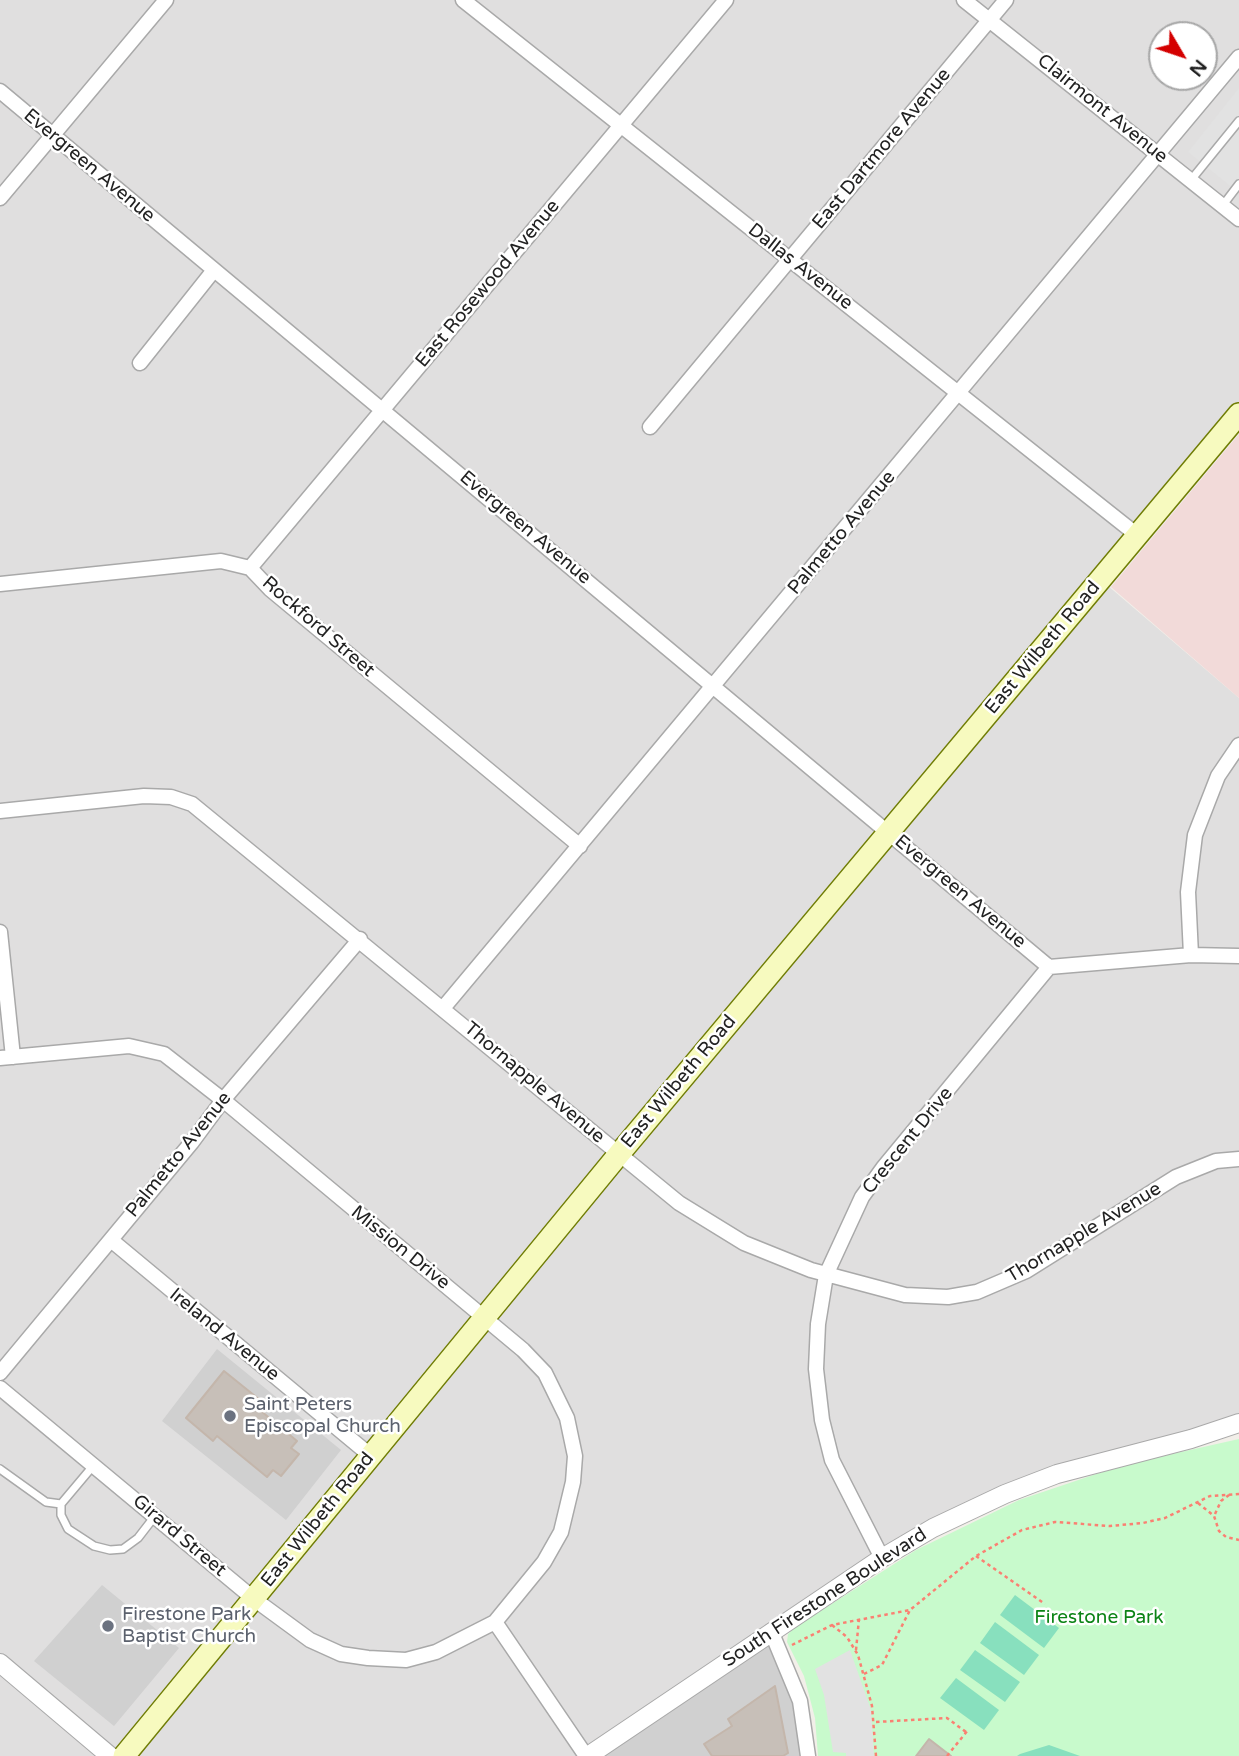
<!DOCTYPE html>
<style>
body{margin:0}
#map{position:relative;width:1239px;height:1756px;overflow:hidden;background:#f2efe9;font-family:"Varela Round",sans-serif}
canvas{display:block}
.north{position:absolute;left:1148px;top:21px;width:70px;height:70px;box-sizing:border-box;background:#fff;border:2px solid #a7a7a7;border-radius:50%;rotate:129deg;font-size:19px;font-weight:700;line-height:28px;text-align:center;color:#222}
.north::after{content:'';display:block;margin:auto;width:24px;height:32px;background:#d40000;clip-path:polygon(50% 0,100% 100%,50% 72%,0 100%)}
</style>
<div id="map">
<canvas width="1239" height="1756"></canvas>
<div class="north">N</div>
</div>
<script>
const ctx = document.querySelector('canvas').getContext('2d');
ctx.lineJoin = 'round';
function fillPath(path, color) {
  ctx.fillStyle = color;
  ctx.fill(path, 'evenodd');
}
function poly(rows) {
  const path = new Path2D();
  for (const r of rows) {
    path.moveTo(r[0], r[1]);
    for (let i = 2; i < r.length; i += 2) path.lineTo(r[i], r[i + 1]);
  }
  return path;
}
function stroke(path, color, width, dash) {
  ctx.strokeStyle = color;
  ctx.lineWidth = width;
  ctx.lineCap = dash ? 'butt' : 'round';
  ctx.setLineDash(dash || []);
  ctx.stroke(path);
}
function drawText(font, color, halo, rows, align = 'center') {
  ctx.font = font + ' "Varela Round",sans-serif';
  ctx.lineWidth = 5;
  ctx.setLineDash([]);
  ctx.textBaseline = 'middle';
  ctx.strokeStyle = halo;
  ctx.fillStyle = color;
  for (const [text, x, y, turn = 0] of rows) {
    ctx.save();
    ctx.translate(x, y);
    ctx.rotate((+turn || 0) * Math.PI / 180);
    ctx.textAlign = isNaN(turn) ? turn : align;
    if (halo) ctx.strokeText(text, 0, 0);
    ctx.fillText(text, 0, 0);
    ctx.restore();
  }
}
fillPath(poly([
 [0,0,1239,0,1239,414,1100,579,1239,698,1239,1422,957,1517,588,1756,0,1756],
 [1162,35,1204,35,1204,77,1162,77]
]), '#e0dfdf');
fillPath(poly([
 [1239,434,1239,698,1111,587]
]), '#f2dad9');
fillPath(poly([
 [217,1349,341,1450,286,1520,162,1421],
 [102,1585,179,1648,114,1726,34,1661],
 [771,1631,792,1676,808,1756,588,1756]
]), '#d0d0d0');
fillPath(poly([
 [1239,1439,1239,1756,818,1756,815,1718,804,1676,787,1642,788,1634,794,1628,916,1550,1019,1500,1123,1465]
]), '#c8facc');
fillPath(poly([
 [1015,1595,1059,1628,1044,1648,1000,1615],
 [995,1622,1039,1655,1024,1675,980,1643],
 [975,1650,1020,1682,1005,1702,960,1670],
 [956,1678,999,1710,984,1730,940,1698],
 [1049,1745,1080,1756,1017,1756,1020,1754]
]), '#88e0be');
fillPath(poly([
 [1239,88,1239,193,1188,152],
 [850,1650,871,1710,874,1756,846,1756,846,1753,833,1752,824,1695,815,1669]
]), '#e2e2e2');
const building = poly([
 [224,1371,260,1400,255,1406,297,1441,291,1448,299,1454,281,1476,273,1470,267,1477,217,1436,213,1441,186,1418,224,1371],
 [775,1686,788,1753,783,1756,712,1756,704,1744,732,1726,728,1719,775,1686],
 [929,1739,951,1756,916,1756,929,1739]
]);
fillPath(building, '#c7bfb8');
stroke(building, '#c4b6ab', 2);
const service = poly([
 [1191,180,1239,121],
 [1223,205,1239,184],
 [93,1466,61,1504,61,1515,68,1529,94,1546,110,1550,123,1549,138,1538,155,1516],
 [0,1469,46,1502,61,1504]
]);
const minor = poly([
 [463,0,1137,535],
 [964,0,1239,219],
 [0,91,1049,967],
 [0,198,166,0],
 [140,363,214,270],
 [650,427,1006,0],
 [250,568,726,0],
 [0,584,221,561,250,568,270,589,580,846],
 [0,811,144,796,171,797,192,804,679,1203,744,1243,811,1270,905,1295,948,1297,977,1292,1026,1271,1176,1177,1216,1161,1239,1159],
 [0,932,13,1057],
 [1191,955,1188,892,1195,835,1218,776,1239,745],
 [444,1007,1239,57],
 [0,1058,129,1046,164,1054,223,1100,523,1350,545,1373,567,1418,575,1456,573,1482,561,1532,544,1562,495,1622,436,1652,406,1660,368,1658,341,1654,310,1640,254,1599,0,1388],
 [111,1240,371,1456],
 [0,1373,192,1142,223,1100,360,939],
 [882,1558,832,1460,822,1420,816,1369,818,1324,826,1275,862,1197,883,1168,1049,967,1191,955,1239,956],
 [495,1622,586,1756],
 [771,1631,800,1701,808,1756]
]);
const tertiary = poly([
 [0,1663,110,1756],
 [588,1756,882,1558,933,1528,1005,1494,1057,1474,1191,1439,1239,1423]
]);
const secondary = poly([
 [124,1756,619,1154,1239,414]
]);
stroke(service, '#a9a9a9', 10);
stroke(minor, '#a9a9a9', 17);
stroke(tertiary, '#a9a9a9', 20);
stroke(secondary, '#707d05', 24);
stroke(poly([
 [1198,1503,1214,1516,1219,1531,1226,1537,1239,1540],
 [1215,1514,1221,1501,1229,1495],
 [976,1556,1045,1604],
 [832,1625,847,1637,858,1655,872,1706,876,1756],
 [792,1645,832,1625,910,1610,976,1556,1022,1530,1055,1522,1110,1526,1143,1523,1165,1518,1210,1496,1239,1494],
 [856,1650,859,1619],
 [864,1674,882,1665,910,1610],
 [876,1722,947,1718,966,1732],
 [947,1756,968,1730]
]), '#fa8072', 2.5, [3.5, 3.5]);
stroke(service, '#fff', 7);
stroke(minor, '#fff', 14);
stroke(tertiary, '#fff', 18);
stroke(secondary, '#f7fabf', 21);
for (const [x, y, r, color] of [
 [230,1416,7,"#6b7280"],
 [108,1626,7,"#6b7280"]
]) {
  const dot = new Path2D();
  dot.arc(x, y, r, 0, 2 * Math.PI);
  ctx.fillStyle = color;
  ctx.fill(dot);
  stroke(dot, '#fff', 2.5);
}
drawText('19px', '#222', '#fff', [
 ["Clairmont Avenue",1102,109,39],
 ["East Dartmore Avenue",882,149,-50],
 ["Evergreen Avenue",89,166,40],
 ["Dallas Avenue",800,267,38],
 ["East Rosewood Avenue",488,284,-50],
 ["Evergreen Avenue",525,528,40],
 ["Palmetto Avenue",842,533,-50],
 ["Rockford Street",318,627,41],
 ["East Wilbeth Road",1043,648,-50],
 ["Evergreen Avenue",960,892,40],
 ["East Wilbeth Road",679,1082,-50],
 ["Thornapple Avenue",534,1083,40],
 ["Crescent Drive",908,1141,-51],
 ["Palmetto Avenue",179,1155,-51],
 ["Thornapple Avenue",1084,1233,-31],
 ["Mission Drive",400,1248,39],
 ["Ireland Avenue",224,1335,39],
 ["East Wilbeth Road",318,1520,-51],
 ["Girard Street",179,1536,40],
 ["South Firestone Boulevard",825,1598,-33]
]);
drawText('19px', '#5b616d', '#fff', [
 ["Saint Peters",244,1405],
 ["Episcopal Church",244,1427],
 ["Firestone Park",122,1615],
 ["Baptist Church",122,1637]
], 'left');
drawText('19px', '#0c8416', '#fff', [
 ["Firestone Park",1099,1618]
]);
</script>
